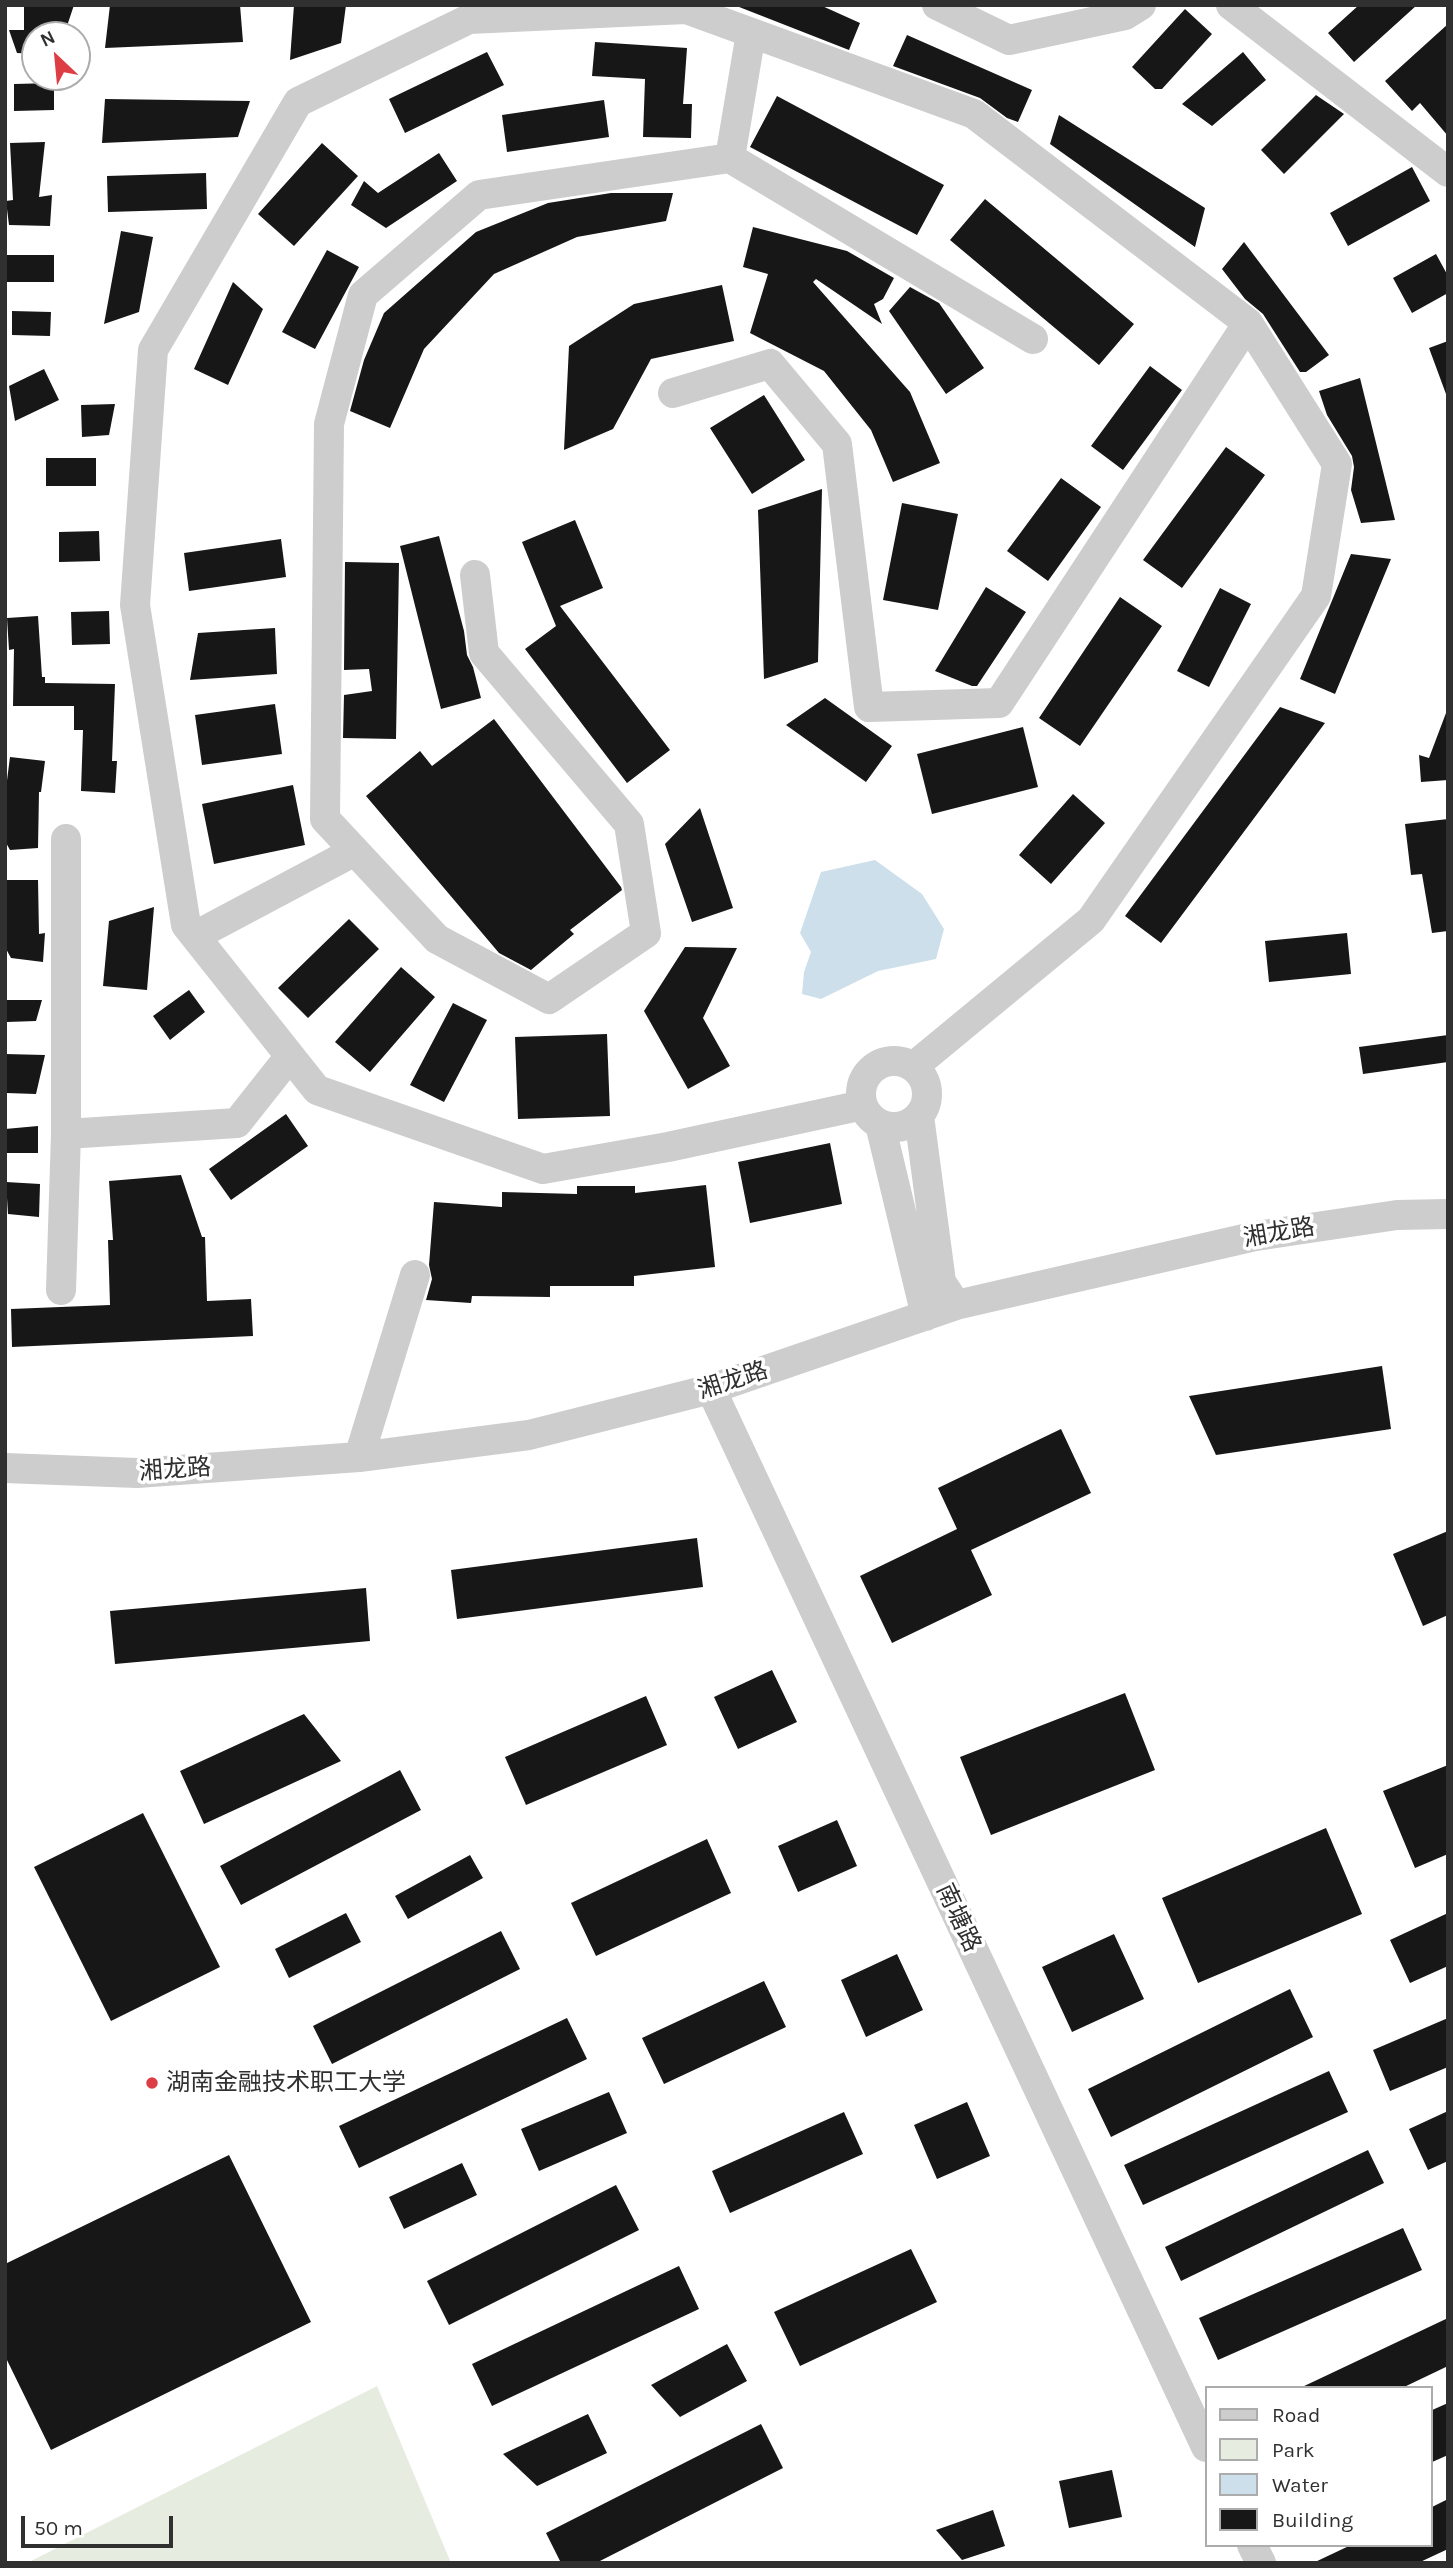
<!DOCTYPE html>
<meta charset="utf-8">
<style>
body{margin:0}
#map{position:relative;width:1453px;height:2568px;overflow:hidden;background:#fff;font-family:Karla,sans-serif}
canvas{display:block}
.frame{position:absolute;inset:0;border:7px solid #303030;pointer-events:none}
.legend{position:absolute;left:1205px;top:2386px;width:228px;height:161px;box-sizing:border-box;background:#fff;border:2px solid #acacac;margin:0;padding:9px 12px;list-style:none;font-size:21px;color:#303030}
.legend li{display:flex;align-items:center;gap:14px;height:35px}
.legend b{width:35px;border:2px solid #acacac}
.north{position:absolute;left:21px;top:21px;width:70px;height:70px;box-sizing:border-box;background:#fff;border:2px solid #acacac;border-radius:50%;rotate:334deg;font-size:19px;font-weight:700;line-height:28px;text-align:center;color:#303030}
.north::after{content:'';display:block;margin:auto;width:24px;height:32px;background:#dd3d45;clip-path:polygon(50% 0,100% 100%,50% 72%,0 100%)}
.scale{position:absolute;left:21px;top:2516px;width:152px;height:32px;box-sizing:border-box;border:4px solid #303030;border-top:0;padding-left:9px;font-size:21px;line-height:24px;white-space:nowrap;color:#303030;-webkit-text-stroke:5px #fff;paint-order:stroke}
</style>
<div id="map">
<canvas width="1453" height="2568"></canvas>
<div class="frame"></div>
<ul class="legend">
<li><b style="height:9px;background:#cdcdcd"></b>Road</li>
<li><b style="height:19px;background:#e6ecdf"></b>Park</li>
<li><b style="height:19px;background:#cddfeb"></b>Water</li>
<li><b style="height:19px;background:#171717"></b>Building</li>
</ul>
<div class="north">N</div>
<div class="scale">50 m</div>
</div>
<script>
const ctx = document.querySelector('canvas').getContext('2d');
ctx.lineJoin = 'round';
function fillPath(path, color) {
  ctx.fillStyle = color;
  ctx.fill(path, 'evenodd');
}
function poly(rows) {
  const path = new Path2D();
  for (const r of rows) {
    if (r.length === 3) {
      path.moveTo(r[0] + r[2], r[1]);
      path.arc(r[0], r[1], r[2], 0, 2 * Math.PI);
      continue;
    }
    path.moveTo(r[0], r[1]);
    for (let i = 2; i < r.length; i += 2) path.lineTo(r[i], r[i + 1]);
  }
  return path;
}
function stroke(path, color, width, dash) {
  ctx.strokeStyle = color;
  ctx.lineWidth = width;
  ctx.lineCap = dash ? 'butt' : 'round';
  ctx.setLineDash(dash || []);
  ctx.stroke(path);
}
function drawText(font, color, halo, rows, align = 'center') {
  ctx.font = font + ' Karla,"Noto Sans SC",sans-serif';
  ctx.lineWidth = 7;
  ctx.setLineDash([]);
  ctx.textBaseline = 'middle';
  ctx.strokeStyle = halo;
  ctx.fillStyle = color;
  for (const [text, x, y, turn = 0] of rows) {
    ctx.save();
    ctx.translate(x, y);
    ctx.rotate((+turn || 0) * Math.PI / 180);
    ctx.textAlign = isNaN(turn) ? turn : align;
    if (halo) ctx.strokeText(text, 0, 0);
    ctx.fillText(text, 0, 0);
    ctx.restore();
  }
}
fillPath(poly([
 [377,2386,451,2563,27,2563]
]), '#e6ecdf');
fillPath(poly([
 [875,860,922,894,944,929,936,959,878,971,821,999,802,994,804,972,811,952,800,933,821,872]
]), '#cddfeb');
fillPath(poly([
 [24,5,74,5,64,35,35,35,35,54,17,53,9,30,24,30],
 [110,5,240,5,243,42,105,48],
 [294,5,346,5,341,43,290,60],
 [734,5,820,5,860,23,849,50],
 [1359,5,1417,5,1354,62,1328,33],
 [1185,9,1212,34,1162,89,1155,89,1132,67],
 [1448,24,1448,136,1420,103,1412,111,1385,81],
 [907,35,1032,90,1018,122,1007,118,980,98,893,66],
 [595,42,687,48,683,104,692,104,691,138,643,137,645,79,592,76],
 [487,52,504,85,405,133,389,99],
 [1243,52,1266,80,1212,126,1182,104],
 [54,83,54,110,14,111,14,84],
 [1316,95,1344,114,1284,174,1261,150],
 [777,96,944,185,917,235,750,147],
 [105,99,250,101,238,137,102,143],
 [604,100,609,137,507,152,502,115],
 [1059,115,1205,208,1195,247,1050,144],
 [45,142,39,197,52,195,50,226,9,225,6,201,13,200,10,143],
 [322,143,358,176,294,246,258,214],
 [439,153,457,181,386,228,351,205,364,181,378,193],
 [1412,167,1430,201,1348,246,1330,213],
 [206,173,207,209,108,212,107,176],
 [611,193,673,193,666,221,577,237,494,274,424,349,390,428,350,411,364,360,384,313,476,232,548,203],
 [985,199,1134,324,1099,365,950,240],
 [753,227,847,251,894,278,883,299,874,304,882,324,816,279,813,282,910,392,940,463,893,482,871,430,824,371,750,333,768,274,743,267],
 [121,231,153,237,139,312,104,324],
 [1244,242,1329,355,1306,372,1300,372,1263,314,1245,299,1222,269],
 [327,250,359,267,315,349,282,332],
 [1436,254,1448,276,1448,293,1412,313,1393,278],
 [6,255,54,255,54,282,6,282],
 [233,282,263,309,228,385,194,369],
 [722,285,734,341,651,359,613,429,564,450,569,346,634,304],
 [910,287,939,303,984,368,946,394,889,311],
 [12,311,51,312,50,336,12,335],
 [1448,341,1448,394,1446,394,1429,348],
 [1150,366,1182,390,1123,470,1091,446],
 [44,369,59,400,15,421,9,386],
 [1360,378,1395,520,1361,523,1351,490,1354,467,1352,456,1327,415,1319,391],
 [764,395,805,460,752,494,710,428],
 [115,404,109,435,82,437,81,405],
 [1226,447,1265,475,1182,588,1143,560],
 [46,458,96,458,96,486,46,486],
 [1061,478,1101,507,1048,581,1007,551],
 [822,489,818,662,764,679,758,510],
 [902,503,958,514,938,610,883,600],
 [575,520,603,588,560,606,670,750,627,783,525,649,556,626,522,542],
 [99,531,100,561,59,562,59,532],
 [439,536,464,631,467,655,473,667,481,698,441,709,400,546],
 [281,539,286,577,189,591,184,553],
 [1351,554,1391,559,1335,694,1300,679],
 [345,562,399,563,396,739,343,738,344,695,372,691,369,669,344,670],
 [986,587,1026,612,977,686,972,686,935,671],
 [1220,588,1251,604,1209,687,1177,671],
 [1120,597,1162,626,1080,746,1039,718],
 [109,611,110,644,72,645,71,612],
 [38,616,42,677,45,677,45,683,115,684,112,761,117,761,115,793,81,791,83,730,74,730,74,706,13,706,14,649,9,650,7,618],
 [275,628,277,674,190,680,198,633],
 [825,698,892,746,866,782,786,725],
 [275,704,282,754,202,765,195,715],
 [1280,707,1325,723,1161,943,1125,916],
 [1446,713,1448,780,1421,782,1419,755,1429,758],
 [494,719,621,887,622,890,570,930,574,934,531,970,499,953,366,796,420,751,432,766],
 [1023,727,1038,787,932,814,917,754],
 [10,757,45,761,41,792,39,792,38,848,10,850,5,841,5,796],
 [293,785,305,845,214,864,202,804],
 [1073,794,1105,823,1051,884,1019,855],
 [700,808,733,908,692,922,665,844],
 [1448,819,1448,931,1432,933,1422,874,1411,875,1405,824],
 [5,880,38,880,39,934,45,933,43,962,11,958,5,947],
 [154,907,147,990,103,986,109,921],
 [349,919,379,949,308,1018,278,988],
 [1347,933,1351,974,1269,982,1265,941],
 [685,947,737,948,703,1018,730,1066,688,1089,644,1011],
 [401,967,435,997,370,1072,335,1042],
 [189,990,205,1012,170,1040,153,1016],
 [5,1000,42,1000,36,1021,7,1022],
 [453,1003,487,1020,444,1102,410,1085],
 [607,1034,610,1116,518,1119,515,1037],
 [1448,1035,1448,1062,1363,1074,1359,1047],
 [5,1054,45,1055,36,1094,6,1093],
 [286,1114,308,1146,231,1200,209,1169],
 [38,1126,38,1153,5,1153,5,1129],
 [830,1143,842,1204,750,1223,738,1162],
 [181,1175,202,1237,205,1237,207,1301,251,1299,253,1336,12,1347,11,1309,110,1305,108,1240,113,1240,109,1181],
 [6,1182,40,1184,39,1217,8,1214],
 [706,1185,715,1267,634,1276,634,1286,550,1286,550,1297,472,1296,471,1303,426,1300,432,1279,429,1265,434,1202,502,1207,502,1192,577,1194,577,1186,635,1186,635,1193],
 [1382,1366,1391,1429,1216,1455,1189,1396],
 [1061,1429,1091,1493,971,1550,992,1595,892,1643,860,1576,957,1529,938,1488],
 [1448,1531,1448,1615,1423,1626,1393,1554],
 [697,1538,703,1587,457,1619,451,1570],
 [366,1588,370,1641,115,1664,110,1611],
 [772,1670,797,1722,738,1749,714,1697],
 [1125,1693,1155,1770,991,1835,960,1757],
 [646,1696,667,1745,526,1805,505,1757],
 [304,1714,341,1761,204,1824,180,1771],
 [1448,1765,1448,1854,1415,1868,1383,1791],
 [400,1770,421,1810,241,1905,220,1866],
 [143,1813,220,1967,111,2021,34,1867],
 [837,1820,857,1866,798,1892,778,1846],
 [1326,1828,1362,1914,1198,1983,1162,1898],
 [707,1839,731,1893,596,1956,571,1903],
 [470,1855,483,1878,408,1919,395,1896],
 [346,1913,361,1942,289,1978,275,1949],
 [1448,1913,1448,1966,1410,1983,1390,1940],
 [501,1931,520,1969,332,2064,313,2026],
 [1114,1934,1144,1999,1072,2032,1042,1967],
 [897,1954,923,2010,866,2037,841,1980],
 [764,1981,786,2027,664,2084,642,2038],
 [1290,1989,1313,2037,1111,2137,1088,2089],
 [567,2018,587,2059,359,2168,339,2126],
 [1448,2018,1448,2067,1390,2091,1373,2050],
 [1329,2071,1348,2112,1143,2205,1124,2165],
 [609,2092,627,2133,539,2171,521,2129],
 [967,2102,990,2156,937,2179,914,2125],
 [1448,2111,1448,2161,1428,2170,1409,2129],
 [844,2112,863,2154,730,2213,712,2171],
 [1368,2150,1384,2183,1181,2281,1165,2247],
 [229,2155,311,2322,51,2450,5,2356,5,2264],
 [462,2163,477,2195,404,2229,389,2197],
 [616,2185,639,2230,449,2325,427,2281],
 [1403,2228,1422,2270,1218,2360,1199,2318],
 [911,2249,937,2302,800,2366,774,2312],
 [679,2266,699,2309,492,2406,472,2364],
 [1448,2318,1448,2366,1402,2388,1300,2388],
 [727,2344,747,2381,680,2417,651,2385],
 [1448,2403,1448,2455,1430,2463,1430,2411],
 [588,2414,607,2453,537,2486,503,2454],
 [761,2424,783,2468,596,2563,561,2563,546,2533],
 [1112,2470,1122,2517,1069,2528,1059,2481],
 [1448,2499,1448,2549,1418,2563,1313,2563,1351,2545,1430,2545,1430,2508],
 [993,2510,1005,2546,962,2560,936,2530]
]), '#171717');
stroke(poly([
 [937,5,1009,40,1125,15,1141,5],
 [1231,5,1448,172],
 [751,33,730,158,1033,339],
 [673,393,770,364,837,444,869,707,999,703,1248,323],
 [475,575,484,653,629,824,646,933,549,999,437,939,325,819,329,424,363,295,479,195,730,158],
 [195,936,355,851],
 [894,1094,33],
 [863,1105,668,1147,543,1169,317,1090,186,925,135,605,153,350,298,102,469,19,686,9,974,114,1248,323,1337,464,1316,596,1091,920,913,1067],
 [919,1116,941,1282,956,1305],
 [880,1124,926,1316],
 [66,1134,237,1123,290,1056],
 [61,1290,66,1134,66,839],
 [711,1389,1206,2447],
 [359,1457,415,1275],
 [5,1468,137,1473,359,1457,529,1435,711,1389,956,1305,1256,1236,1397,1215,1448,1214],
 [1252,2545,1261,2563]
]), '#cdcdcd', 30);
for (const [x, y, r, color] of [
 [152,2083,7,"#dd3d45"]
]) {
  const dot = new Path2D();
  dot.arc(x, y, r, 0, 2 * Math.PI);
  ctx.fillStyle = color;
  ctx.fill(dot);
  stroke(dot, '#fff', 2.5);
}
drawText('24px', '#303030', '#fff', [
 ["湘龙路",1279,1233,-10],
 ["湘龙路",733,1381,-18],
 ["湘龙路",175,1470,-4],
 ["南塘路",958,1918,65]
]);
drawText('24px', '#303030', '#fff', [
 ["湖南金融技术职工大学",166,2083]
], 'left');
</script>
